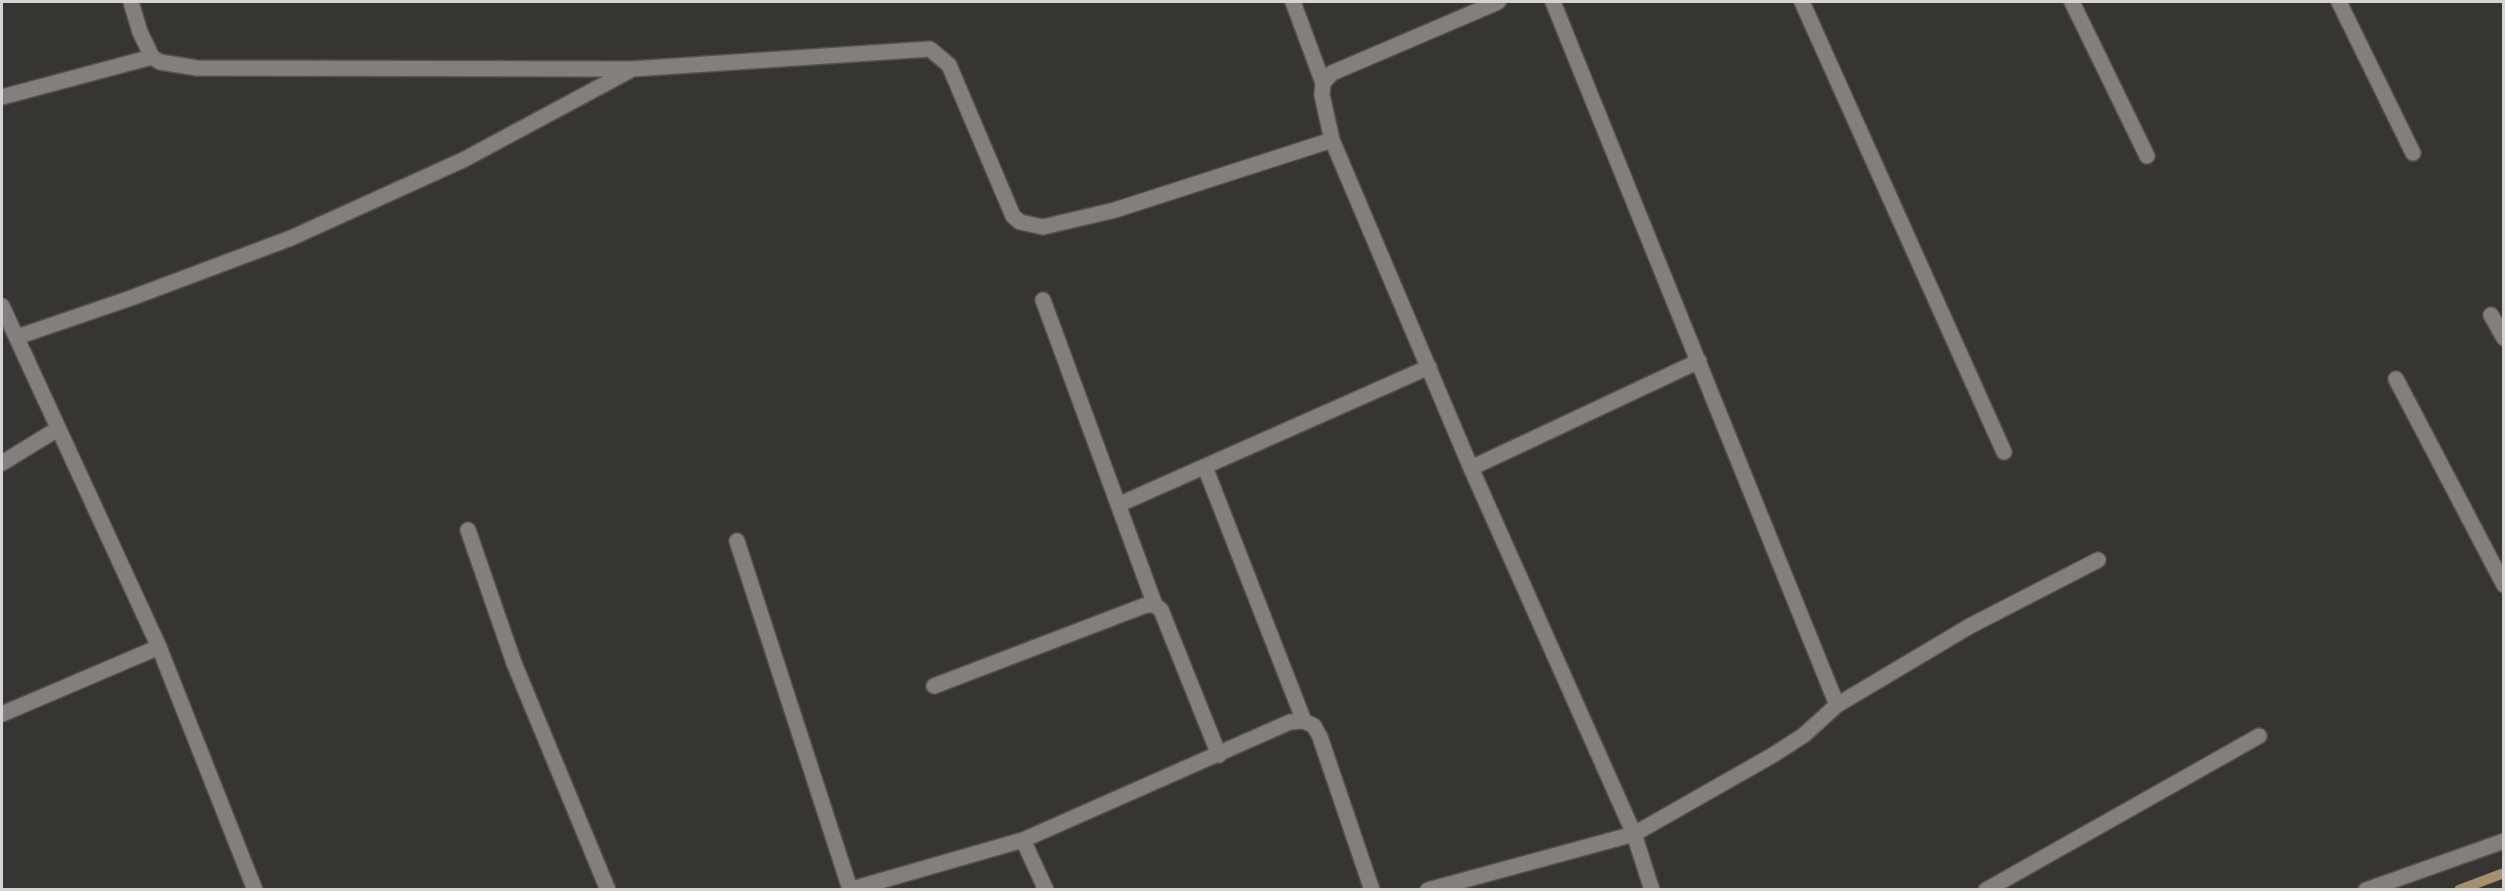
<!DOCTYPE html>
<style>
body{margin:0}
#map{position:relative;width:2505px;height:891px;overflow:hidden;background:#373532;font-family:"Varela Round",sans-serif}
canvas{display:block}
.frame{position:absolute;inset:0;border:3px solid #d6d4d2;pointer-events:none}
</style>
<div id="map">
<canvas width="2505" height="891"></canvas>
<div class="frame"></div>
</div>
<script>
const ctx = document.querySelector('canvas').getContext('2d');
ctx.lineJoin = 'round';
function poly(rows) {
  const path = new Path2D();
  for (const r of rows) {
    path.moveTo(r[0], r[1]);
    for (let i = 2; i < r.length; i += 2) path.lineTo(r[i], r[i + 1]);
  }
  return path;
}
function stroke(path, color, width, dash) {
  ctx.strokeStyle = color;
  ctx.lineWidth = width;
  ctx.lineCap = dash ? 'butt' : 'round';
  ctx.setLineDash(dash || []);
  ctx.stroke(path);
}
stroke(poly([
 [2459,890,2504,873]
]), '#a68e71', 10);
const minor = poly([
 [131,2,140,32,152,57,160,62,197,68,632,69,930,49,949,65,1013,216,1020,222,1043,227,1115,210,1332,140],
 [1293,2,1323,83],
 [1498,2,1332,73,1323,83,1322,95,1332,140,1471,468,1634,834,1652,890],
 [1553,2,1837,705],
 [1802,2,2004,452],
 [2072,2,2147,156],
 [2339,2,2413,153],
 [2,97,152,57],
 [1043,300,1155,605],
 [2,306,159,647],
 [2491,315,2504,338],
 [17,337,131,298,291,238,463,160,629,71],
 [2396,379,2504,585],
 [2,463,56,430],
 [1205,467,1304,721],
 [1471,468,1699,361],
 [1120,504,1429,367],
 [468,530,514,663,608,890],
 [737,541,850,889],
 [934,686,1146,605,1155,605,1161,610,1219,755],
 [2,714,159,647,255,890],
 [1023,840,1046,890],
 [849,890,1023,840,1290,722,1304,721,1314,726,1320,737,1372,890],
 [1428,890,1634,834,1773,755,1804,735,1837,705,1970,626,2098,560],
 [1986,890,2259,736],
 [2366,890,2504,841]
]);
stroke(minor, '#555350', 18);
stroke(minor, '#827f7c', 15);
</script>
